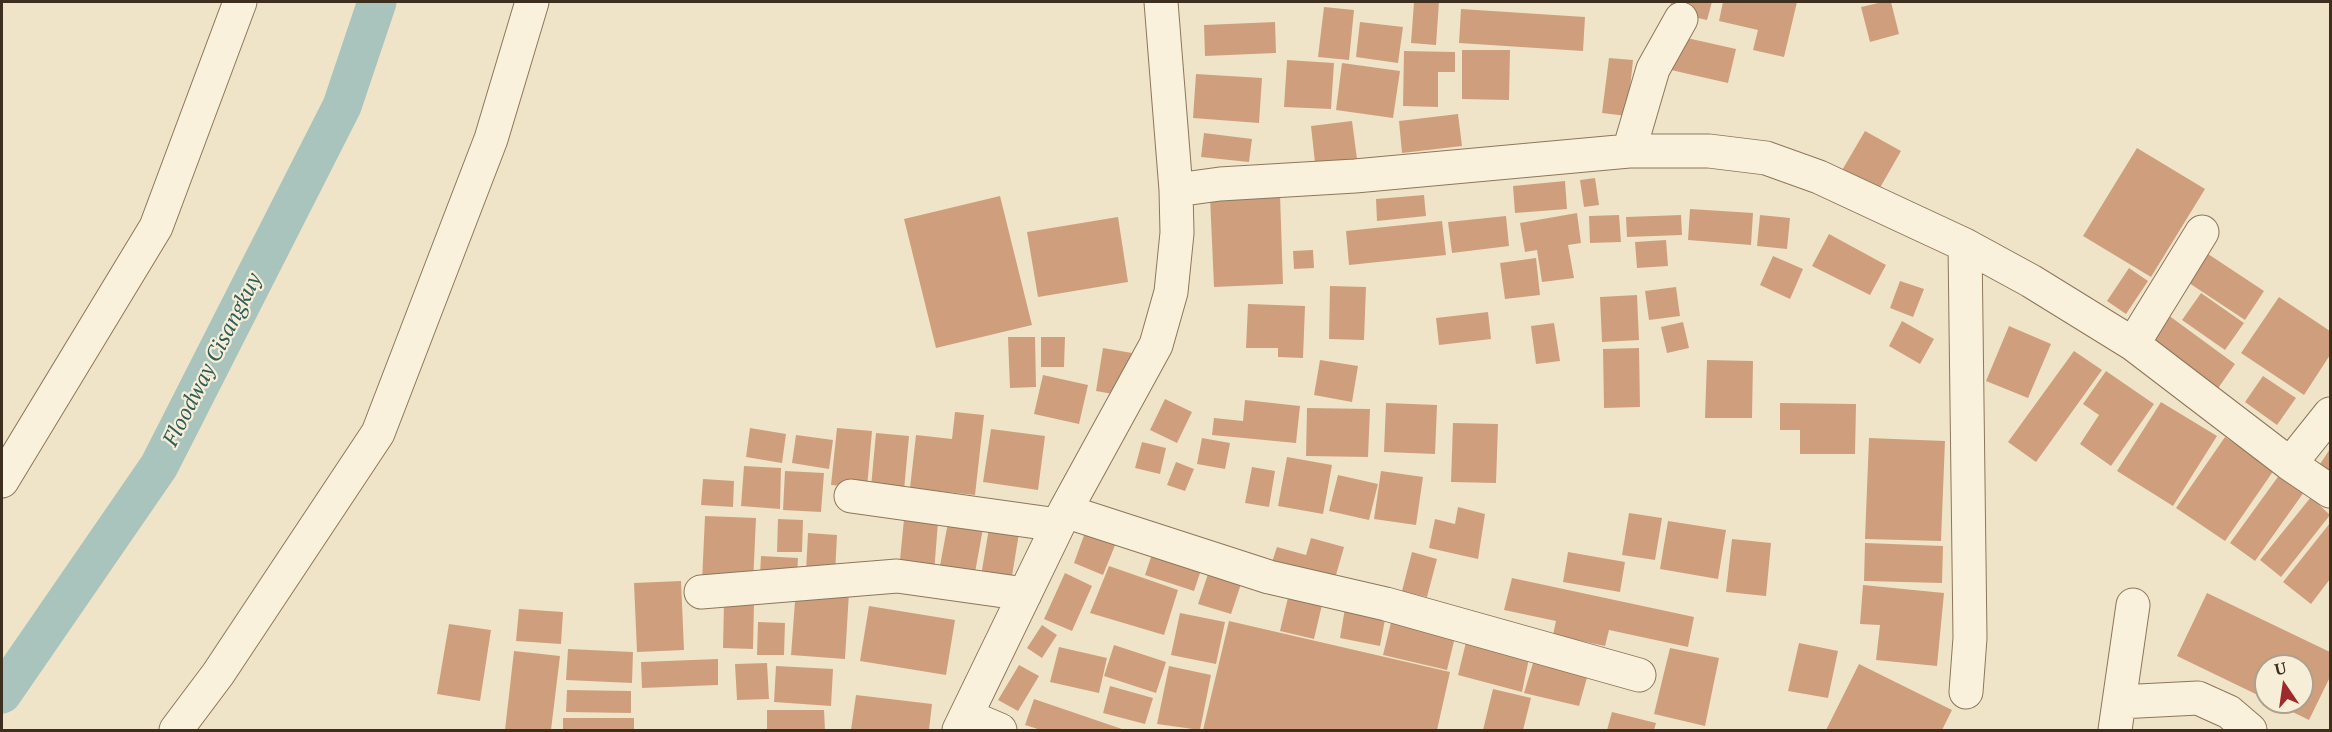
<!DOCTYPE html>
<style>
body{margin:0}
#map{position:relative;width:2332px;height:732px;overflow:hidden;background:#f0e4c8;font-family:"PT Serif",serif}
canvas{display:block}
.frame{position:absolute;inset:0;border:3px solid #3d2e20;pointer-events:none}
.north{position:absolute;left:2254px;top:654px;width:60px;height:60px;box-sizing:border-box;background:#f7eed8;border:2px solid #ada18e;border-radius:50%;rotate:347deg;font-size:16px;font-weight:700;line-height:24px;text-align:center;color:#3d2e20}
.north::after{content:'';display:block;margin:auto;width:21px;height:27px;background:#9e2a2b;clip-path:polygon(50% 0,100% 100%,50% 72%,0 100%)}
</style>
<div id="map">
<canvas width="2332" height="732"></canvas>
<div class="frame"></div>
<div class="north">U</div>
</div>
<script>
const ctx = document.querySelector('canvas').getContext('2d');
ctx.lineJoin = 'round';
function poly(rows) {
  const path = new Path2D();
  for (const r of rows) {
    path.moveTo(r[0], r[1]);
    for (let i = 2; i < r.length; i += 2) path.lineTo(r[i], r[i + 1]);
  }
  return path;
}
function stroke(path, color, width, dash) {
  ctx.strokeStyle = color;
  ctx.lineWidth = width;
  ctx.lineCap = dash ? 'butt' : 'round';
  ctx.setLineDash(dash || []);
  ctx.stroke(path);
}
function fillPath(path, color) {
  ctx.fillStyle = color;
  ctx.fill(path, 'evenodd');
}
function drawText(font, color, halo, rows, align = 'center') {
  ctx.font = font + ' "PT Serif",serif';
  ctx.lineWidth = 4.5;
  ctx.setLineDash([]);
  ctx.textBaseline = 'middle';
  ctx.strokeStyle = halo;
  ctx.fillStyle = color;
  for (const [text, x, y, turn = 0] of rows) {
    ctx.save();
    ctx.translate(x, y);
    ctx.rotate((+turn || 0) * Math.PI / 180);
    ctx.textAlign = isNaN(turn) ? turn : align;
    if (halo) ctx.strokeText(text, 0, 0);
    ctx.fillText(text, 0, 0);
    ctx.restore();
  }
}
stroke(poly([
 [2,694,159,466,342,106,377,2]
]), '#a9c4bc', 39);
fillPath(poly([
 [1414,2,1439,2,1436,45,1411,43],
 [1671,2,1712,2,1707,20,1669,12],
 [1723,2,1797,2,1784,57,1753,50,1758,30,1719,21],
 [1883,2,1891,2,1899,34,1870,42,1861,7],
 [1324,7,1354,10,1349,60,1318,57],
 [1461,9,1585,17,1583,51,1459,43],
 [1275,22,1276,53,1205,56,1204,25],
 [1360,22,1403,27,1398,63,1356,57],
 [1678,36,1736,49,1728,83,1671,70],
 [1462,50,1510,50,1509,100,1462,99],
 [1404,51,1455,52,1455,72,1438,72,1438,107,1403,106],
 [1609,58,1633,60,1627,116,1602,113],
 [1287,60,1334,63,1331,109,1284,107],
 [1342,63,1400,71,1393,118,1336,110],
 [1196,74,1262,78,1259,123,1193,118],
 [1458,114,1462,146,1402,153,1399,121],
 [1352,121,1357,159,1315,163,1311,126],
 [1865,131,1901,151,1877,193,1841,172],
 [1204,133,1252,139,1249,162,1201,157],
 [2137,148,2205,189,2151,277,2083,236],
 [1595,178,1599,205,1584,207,1580,180],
 [1565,181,1567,209,1515,213,1513,186],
 [1280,194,1283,284,1214,287,1210,197],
 [1424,195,1426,216,1377,221,1376,199],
 [1000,196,1032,325,936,348,904,219],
 [1690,209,1753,213,1751,245,1688,240],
 [1577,213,1581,243,1568,245,1574,278,1542,282,1537,250,1525,252,1520,223],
 [1619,215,1621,242,1590,243,1589,216],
 [1681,215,1682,235,1627,237,1626,217],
 [1760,215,1790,218,1787,249,1757,246],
 [1506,216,1509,246,1452,253,1448,222],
 [1118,217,1128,282,1038,297,1027,232],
 [1442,221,1446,255,1349,265,1346,231],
 [1829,234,1886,265,1870,295,1812,266],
 [1666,240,1668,266,1637,268,1635,242],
 [1313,250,1314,268,1294,269,1293,251],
 [2202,250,2264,291,2245,320,2183,279],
 [1773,256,1803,269,1790,299,1760,285],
 [1536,258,1540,295,1505,299,1500,263],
 [2129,268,2148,281,2126,314,2107,301],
 [1900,281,1924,289,1913,317,1890,308],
 [1330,286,1366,287,1364,340,1329,339],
 [1676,287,1680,316,1649,320,1645,291],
 [2201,293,2244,323,2225,350,2182,320],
 [1637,295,1639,340,1602,342,1600,297],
 [2279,297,2330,331,2330,355,2304,395,2241,353],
 [1248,304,1305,306,1303,358,1278,357,1278,348,1246,348],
 [1488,312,1491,339,1439,345,1436,318],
 [2164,312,2235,364,2214,394,2142,342],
 [1902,321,1934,339,1920,364,1889,346],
 [1683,322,1689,348,1667,353,1661,327],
 [1554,323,1560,361,1536,364,1531,326],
 [2009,326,2051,344,2028,398,1986,381],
 [1008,337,1035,337,1036,387,1010,388],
 [1041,337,1065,337,1064,367,1041,367],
 [1103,348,1132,353,1124,396,1096,391],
 [1639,348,1640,407,1604,408,1603,349],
 [2074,351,2102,370,2036,462,2008,442],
 [1320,360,1358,366,1352,402,1314,395],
 [1707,360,1753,361,1752,418,1705,418],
 [2106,371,2154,404,2111,466,2080,444,2099,415,2083,404],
 [1043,375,1088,385,1079,424,1034,414],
 [2263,376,2296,398,2277,425,2245,402],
 [1165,399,1192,412,1177,443,1150,430],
 [1245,400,1300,406,1296,443,1212,435,1214,418,1243,421],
 [2161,402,2217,436,2173,506,2117,471],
 [1386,403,1437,405,1435,454,1384,452],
 [1780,403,1856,404,1855,454,1800,454,1800,430,1780,430],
 [1307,408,1370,409,1368,457,1306,456],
 [955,412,984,415,975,495,910,488,916,435,952,439],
 [1453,423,1498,424,1496,483,1451,482],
 [750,428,786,434,782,463,746,457],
 [837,428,872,431,867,488,831,485],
 [991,429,1045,436,1038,490,983,482],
 [876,433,909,436,904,490,871,487],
 [796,435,833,440,829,469,792,463],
 [2225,437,2274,470,2225,541,2176,508],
 [1202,438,1230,443,1225,469,1197,464],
 [1869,438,1945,441,1941,541,1865,539],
 [1142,442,1166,448,1160,474,1135,468],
 [2330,449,2330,476,2318,467],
 [1287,457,1332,465,1323,514,1278,506],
 [1176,462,1194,469,1185,491,1167,485],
 [744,466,781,468,780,509,741,506],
 [1252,467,1275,471,1269,507,1245,503],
 [785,471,824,473,821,512,783,510],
 [1381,471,1423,477,1416,525,1374,519],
 [2280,474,2304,492,2255,561,2230,543],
 [1338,475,1378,484,1369,520,1329,511],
 [703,479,734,481,733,507,701,505],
 [2311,497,2330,515,2281,577,2260,560],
 [1458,507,1485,514,1478,559,1429,548,1435,519,1455,524],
 [1629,513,1662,518,1655,560,1622,555],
 [705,516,756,518,753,584,702,582],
 [949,517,984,523,974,578,939,571],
 [778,519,803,520,802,552,777,552],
 [904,519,938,522,934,573,899,570],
 [1668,521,1726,530,1718,579,1660,569],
 [990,522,1020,527,1011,582,981,576],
 [2330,523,2330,579,2311,604,2283,582],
 [1087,527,1118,538,1103,575,1074,563],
 [808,533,837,535,835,574,806,572],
 [1311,538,1344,547,1334,582,1271,565,1277,547,1306,555],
 [1732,539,1771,543,1766,596,1726,592],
 [1865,543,1943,546,1942,583,1864,581],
 [1155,545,1204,561,1194,591,1145,575],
 [1412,552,1437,559,1427,597,1402,591],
 [1568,552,1625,562,1620,592,1563,582],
 [761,556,798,558,797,578,760,576],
 [1211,565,1244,575,1231,614,1198,604],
 [1109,566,1178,590,1164,635,1090,613],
 [1065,573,1092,586,1072,631,1044,619],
 [1512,578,1694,617,1688,647,1609,630,1605,646,1553,635,1556,621,1504,610],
 [681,581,684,650,637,652,634,583],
 [1291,585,1325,592,1314,639,1280,631],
 [1863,585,1944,593,1937,666,1876,660,1880,625,1860,624],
 [796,588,849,592,845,659,791,655],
 [2207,593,2330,652,2330,677,2309,720,2272,702,2302,702,2302,666,2266,666,2266,699,2177,656],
 [724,602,754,603,753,649,723,648],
 [1346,602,1387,609,1380,646,1340,638],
 [869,606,955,620,946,675,860,661],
 [519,609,563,612,561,644,516,641],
 [1394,610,1458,625,1447,670,1383,655],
 [1180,613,1225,622,1216,664,1171,655],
 [1229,621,1450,672,1437,730,1203,730],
 [758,622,785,623,784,655,757,655],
 [449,624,491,630,480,701,437,694],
 [1042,625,1057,635,1042,658,1027,648],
 [1468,634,1531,649,1522,692,1458,675],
 [1799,643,1838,651,1828,698,1788,691],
 [1114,645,1166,662,1156,693,1104,676],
 [1059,647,1107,658,1099,693,1050,682],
 [1670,648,1719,658,1705,726,1654,714],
 [568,649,633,652,632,683,566,680],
 [514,651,560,656,551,730,505,730],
 [1536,653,1590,667,1579,706,1524,693],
 [718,659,718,685,642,688,641,662],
 [767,663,769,699,737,700,735,664],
 [1859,664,1952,710,1942,730,1826,730],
 [1019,665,1039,676,1018,711,998,700],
 [776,666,833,669,831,706,774,702],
 [1169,666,1211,675,1200,730,1157,724],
 [1110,686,1153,698,1145,724,1103,713],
 [1493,689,1531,698,1523,730,1483,730],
 [567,690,631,691,631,713,566,712],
 [856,695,932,704,929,730,851,730],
 [1034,699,1122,729,1121,730,1041,730,1025,725],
 [767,710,824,710,825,730,767,730],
 [1612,712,1656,723,1654,730,1607,730],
 [563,718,634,718,634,730,563,730]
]), '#cf9f7d');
const minor = poly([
 [1629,151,1653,69,1681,19],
 [1176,190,1220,184,1355,176,1629,151,1709,151,1766,158,1819,177,1965,245,2031,281,2133,344,2290,464,2330,491],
 [1965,245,1970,638,1966,692],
 [2133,344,2202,232],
 [2290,464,2330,414],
 [2,481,156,227,240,2],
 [851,496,1058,525],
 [1065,511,1269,577,1386,604,1639,675],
 [701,592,897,576,1025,594],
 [2119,702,2198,698,2229,712,2250,730],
 [967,716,1000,730],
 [176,730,218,674,378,433,491,139,532,2],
 [959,730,1065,511,1156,345,1171,292,1177,233,1176,190,1161,2],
 [2115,730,2133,605]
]);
stroke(minor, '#8d765c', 35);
stroke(minor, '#faf1dc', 33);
drawText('italic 22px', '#2f5d5a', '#f7eed8', [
 ["Floodway Cisangkuy",213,360,-63]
]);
</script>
